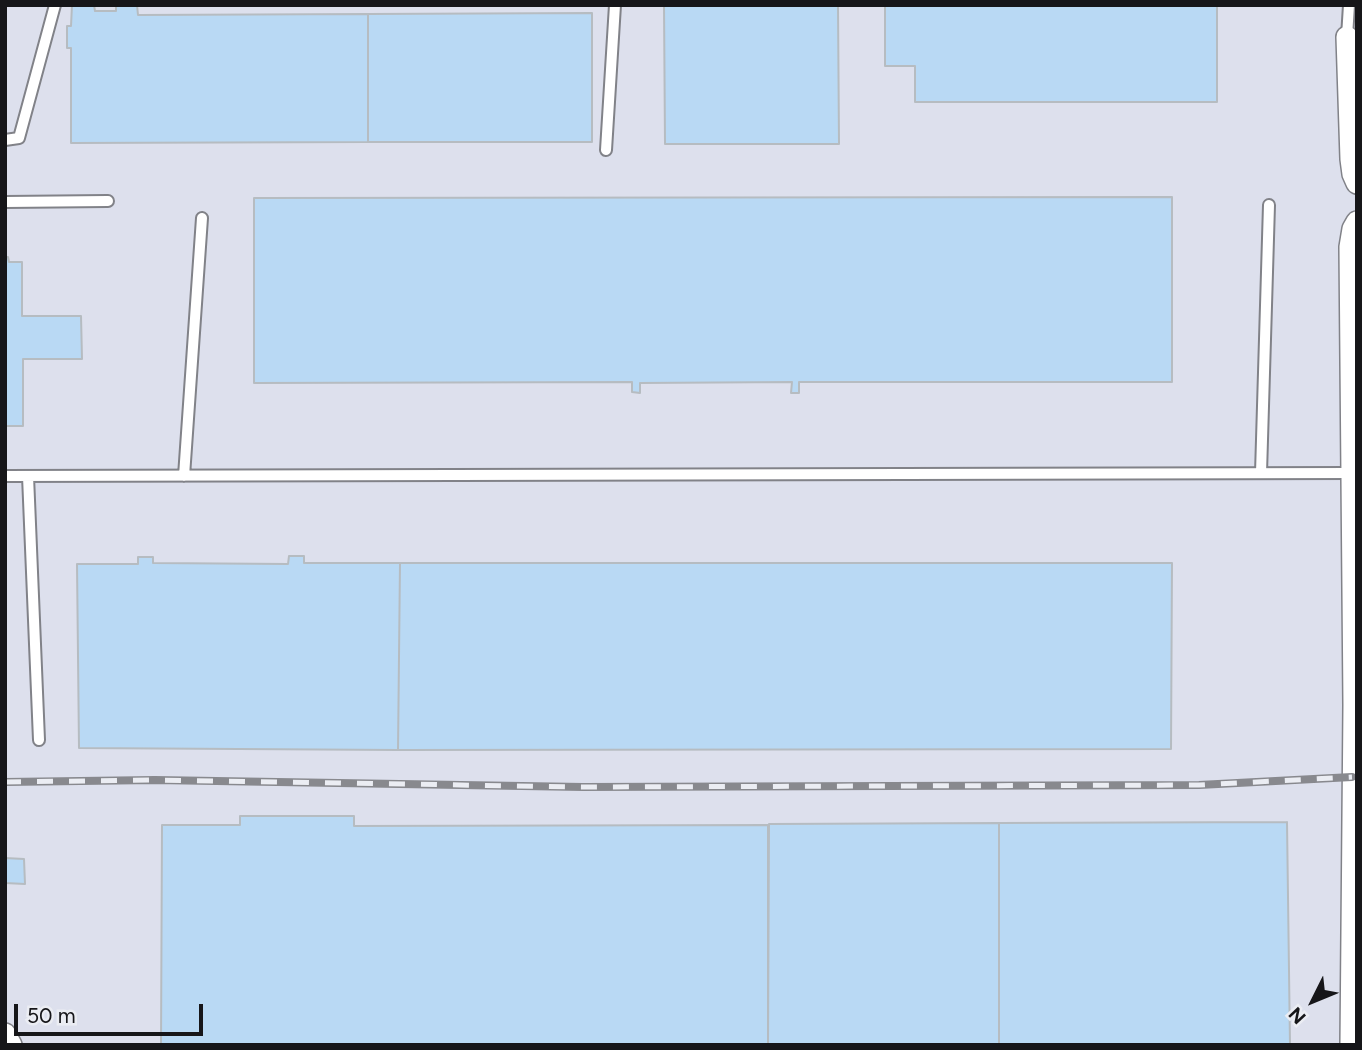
<!DOCTYPE html>
<style>
body{margin:0}
#map{position:relative;width:1362px;height:1050px;overflow:hidden;background:#ebedf3;font-family:Figtree,sans-serif}
canvas{display:block}
.frame{position:absolute;inset:0;border:7px solid #161619;pointer-events:none}
.north{position:absolute;left:1278px;top:966px;width:70px;height:70px;-webkit-text-stroke:5px #ebedf3;paint-order:stroke;rotate:227deg;font-size:19px;font-weight:700;line-height:28px;text-align:center;color:#161619}
.north::after{content:'';display:block;margin:auto;width:24px;height:32px;background:#161619;clip-path:polygon(50% 0,100% 100%,50% 72%,0 100%)}
.scale{position:absolute;left:14px;top:1004px;width:189px;height:32px;box-sizing:border-box;border:4px solid #161619;border-top:0;padding-left:9px;font-size:21px;line-height:24px;white-space:nowrap;color:#161619;-webkit-text-stroke:5px #ebedf3;paint-order:stroke}
</style>
<div id="map">
<canvas width="1362" height="1050"></canvas>
<div class="frame"></div>
<div class="north">N</div>
<div class="scale">50 m</div>
</div>
<script>
const ctx = document.querySelector('canvas').getContext('2d');
ctx.lineJoin = 'round';
function fillPath(path, color) {
  ctx.fillStyle = color;
  ctx.fill(path, 'evenodd');
}
function poly(rows) {
  const path = new Path2D();
  for (const r of rows) {
    path.moveTo(r[0], r[1]);
    for (let i = 2; i < r.length; i += 2) path.lineTo(r[i], r[i + 1]);
  }
  return path;
}
function stroke(path, color, width, dash) {
  ctx.strokeStyle = color;
  ctx.lineWidth = width;
  ctx.lineCap = dash ? 'butt' : 'round';
  ctx.setLineDash(dash || []);
  ctx.stroke(path);
}
fillPath(poly([
 [5,5,1357,5,1357,1045,5,1045]
]), '#dde0ed');
const building = poly([
 [72,5,94,5,95,11,116,11,116,5,137,5,138,15,368,14,368,142,71,143,71,48,67,48,67,26,71,26,72,5],
 [664,5,838,5,839,144,665,144,664,5],
 [885,5,1217,5,1217,102,915,102,915,66,885,66,885,5],
 [592,13,592,142,368,142,368,14,592,13],
 [1172,197,1172,382,799,382,799,393,791,393,792,382,640,383,640,393,632,392,632,382,254,383,254,198,1172,197],
 [5,257,8,257,9,262,22,262,22,316,81,316,82,359,23,359,23,426,5,426,5,257],
 [289,556,304,556,304,563,400,563,398,750,79,748,77,564,138,564,138,557,153,557,153,563,288,564,289,556],
 [400,563,1172,563,1171,749,398,750,400,563],
 [240,816,354,816,354,826,768,825,768,1045,161,1045,162,825,240,825,240,816],
 [1287,822,1290,1045,999,1045,999,823,1287,822],
 [999,823,999,1045,768,1045,769,824,999,823],
 [5,858,24,859,25,884,5,883,5,858]
]);
fillPath(building, '#b9d9f4');
stroke(building, '#b6bcc1', 2);
const lane = poly([
 [1347,37,1349,5],
 [5,140,19,138,55,5],
 [606,150,615,5],
 [5,202,108,201],
 [1261,473,1269,205],
 [5,476,1352,473],
 [28,476,39,740],
 [184,476,202,218]
]);
const street = poly([
 [1347,37,1351,159,1353,174,1357,183],
 [5,1034,11,1045],
 [1351,1045,1354,705,1350,247,1353,229,1357,222]
]);
stroke(lane, '#818288', 14);
stroke(street, '#818288', 24);
stroke(lane, '#fff', 10);
stroke(street, '#fff', 21);
const rail = poly([
 [5,782,155,780,583,787,1199,785,1352,777]
]);
stroke(rail, '#88898e', 8);
stroke(rail, '#ebedf3', 5, [16]);
</script>
